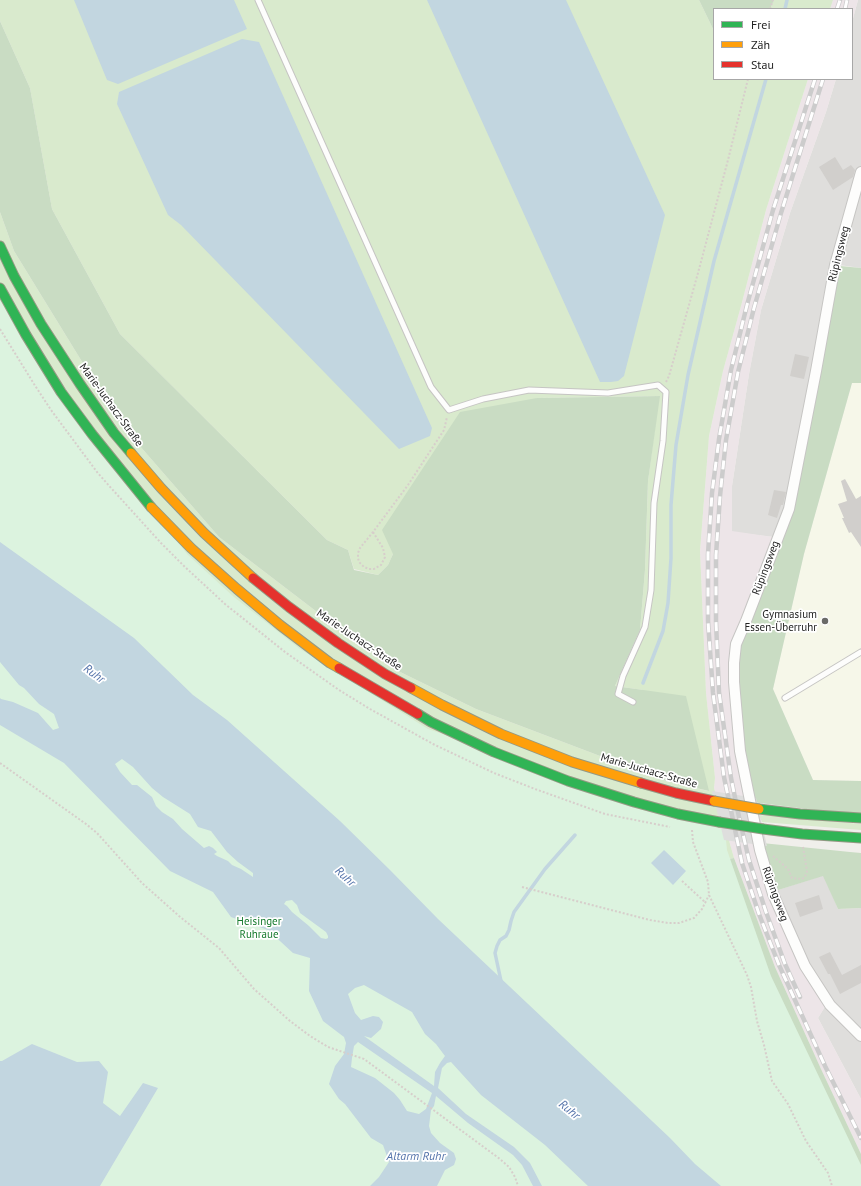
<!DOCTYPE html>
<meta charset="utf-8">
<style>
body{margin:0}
#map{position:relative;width:861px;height:1186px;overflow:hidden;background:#f0efeb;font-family:"PT Sans",sans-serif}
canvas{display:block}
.legend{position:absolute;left:713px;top:8px;width:140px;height:72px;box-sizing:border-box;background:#fff;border:1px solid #a7a7a7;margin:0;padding:5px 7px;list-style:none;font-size:12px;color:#222}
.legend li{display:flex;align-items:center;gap:8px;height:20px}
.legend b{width:20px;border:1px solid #a7a7a7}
</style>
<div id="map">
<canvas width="861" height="1186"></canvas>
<ul class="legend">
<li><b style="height:5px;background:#30b455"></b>Frei</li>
<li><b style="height:5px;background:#ff9f0a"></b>Zäh</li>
<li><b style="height:5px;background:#e5322d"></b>Stau</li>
</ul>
</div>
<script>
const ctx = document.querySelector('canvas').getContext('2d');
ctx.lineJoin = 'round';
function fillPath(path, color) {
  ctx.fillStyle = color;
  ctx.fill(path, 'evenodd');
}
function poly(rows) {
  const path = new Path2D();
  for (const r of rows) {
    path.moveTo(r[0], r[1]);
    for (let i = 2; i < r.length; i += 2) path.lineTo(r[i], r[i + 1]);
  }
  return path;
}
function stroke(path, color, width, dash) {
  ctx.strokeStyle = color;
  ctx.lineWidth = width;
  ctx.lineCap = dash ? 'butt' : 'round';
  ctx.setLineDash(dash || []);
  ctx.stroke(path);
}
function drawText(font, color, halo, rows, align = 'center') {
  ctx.font = font + ' "PT Sans",sans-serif';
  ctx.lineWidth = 3.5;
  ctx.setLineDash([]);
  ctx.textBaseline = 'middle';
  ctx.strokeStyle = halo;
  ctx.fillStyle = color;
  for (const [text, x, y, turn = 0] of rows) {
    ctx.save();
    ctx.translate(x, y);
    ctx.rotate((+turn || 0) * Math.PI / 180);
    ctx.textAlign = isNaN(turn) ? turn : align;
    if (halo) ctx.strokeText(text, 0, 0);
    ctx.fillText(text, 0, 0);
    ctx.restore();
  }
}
fillPath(poly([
 [858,0,861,0,861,268,832,264,786,509,773,537,732,532,732,486,749,374,761,310,790,213,826,112,836,79,852,79,852,22],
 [824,875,838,909,861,908,861,1099,818,1018,826,1005,809,965,775,891]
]), '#dfdedc');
fillPath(poly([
 [833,0,858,0,852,22,852,9,830,9],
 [808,79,836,79,826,112,790,213,761,310,749,374,732,486,732,531,773,537,757,586,760,865,826,1005,818,1018,861,1099,861,1154,821,1069,775,967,734,858,714,788,715,778,706,693,700,551,709,436,723,371,741,306,766,210]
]), '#ede5e8');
fillPath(poly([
 [852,383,861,383,861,781,813,780,773,689,804,554]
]), '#f6f7e9');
fillPath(poly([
 [0,0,699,0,714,31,714,79,808,79,766,210,741,306,723,371,709,436,700,551,706,693,715,778,714,788,734,858,718,861,0,542,0,212,14,251,119,422,219,537,334,625,394,669,476,709,666,781,708,791,643,690,615,686,640,630,645,570,648,481,659,396,537,398,393,554,388,565,378,575,354,569,348,550,327,540,120,334,52,209,30,88,0,21],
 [774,0,833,0,830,9,770,9],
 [759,815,861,824,861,830,762,822]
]), '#d9eacd');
fillPath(poly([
 [699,0,774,0,770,9,714,9,714,31],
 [0,21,30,88,52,209,120,334,327,540,348,550,354,570,378,575,388,565,393,554,382,530,460,412,537,398,660,396,648,481,645,570,640,630,615,686,686,696,709,791,666,781,476,709,394,669,334,625,219,537,119,422,14,251,0,212],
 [840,266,861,268,861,383,852,383,804,554,773,689,813,780,861,781,861,816,752,802,742,751,736,682,739,645,785,526,819,374],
 [762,843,850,852,861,853,861,908,838,909,823,876,775,891],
 [734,858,775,967,821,1069,861,1154,861,1186,718,861]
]), '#c9dcc3');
fillPath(poly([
 [0,300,187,554,234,597,300,649,428,729,725,830,727,850,771,976,861,1165,861,1186,0,1186]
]), '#dcf3df');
fillPath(poly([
 [74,0,234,0,247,29,118,84,107,80],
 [427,0,566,0,665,215,624,376,618,381,611,382,600,382],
 [242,39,259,42,432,428,430,436,399,449,181,225,168,215,117,104,119,92],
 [0,542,134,638,193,695,227,720,340,821,390,870,438,919,670,1138,695,1164,721,1186,588,1186,545,1145,481,1095,451,1062,447,1063,442,1068,438,1088,466,1114,514,1147,530,1163,542,1186,533,1186,522,1165,513,1155,468,1123,436,1096,434,1106,431,1110,429,1126,431,1133,440,1143,454,1153,456,1159,454,1165,445,1170,437,1186,370,1186,379,1177,389,1162,383,1145,371,1138,345,1104,339,1099,329,1084,335,1066,344,1054,346,1043,344,1037,323,1021,309,991,310,958,293,953,268,930,231,917,213,892,170,871,64,763,0,725,0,698,1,699,13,702,38,713,53,730,59,728,54,714,39,704,24,688,19,685,0,662],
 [122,759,133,767,152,788,163,797,190,814,198,827,211,831,227,852,238,862,253,873,253,877,241,869,232,865,228,861,217,856,214,854,217,852,213,848,209,846,204,848,182,829,173,819,162,812,156,806,152,797,137,785,132,785,120,772,115,764],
 [292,900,297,905,300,913,326,932,328,936,328,938,326,939,321,938,309,926,292,912,287,906,284,904,286,901],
 [364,985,412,1012,425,1034,436,1044,445,1056,440,1063,435,1072,434,1086,364,1036,371,1038,381,1029,383,1022,379,1017,373,1016,361,1020,355,1013,348,994,355,988],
 [358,1042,432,1093,426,1109,419,1114,407,1111,400,1100,394,1093,375,1078,351,1067,352,1058,354,1046],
 [664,850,686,871,673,885,651,863],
 [32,1044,77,1062,99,1061,108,1072,103,1103,120,1116,143,1083,158,1088,100,1186,0,1186,0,1061,2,1061]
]), '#c2d6e0');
fillPath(poly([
 [712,791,756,798,767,846,724,840]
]), '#dededd');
stroke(poly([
 [785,9,787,0],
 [643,683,663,631,668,603,671,558,671,505,676,445,688,375,714,261,766,79],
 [501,981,495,953,497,946,500,940,506,936,509,930,511,921,514,912,545,869,575,835]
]), '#c2d6e0', 3.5);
fillPath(poly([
 [835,157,843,170,851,165,855,170,853,177,833,190,819,167],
 [795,354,809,357,804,379,790,376],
 [845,479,856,499,861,496,861,547,851,532,849,533,842,518,844,518,838,504,847,501,841,481],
 [774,490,786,492,783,505,781,505,777,518,768,515],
 [819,895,823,909,800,917,795,903],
 [830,952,842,975,861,965,861,983,840,994,830,974,828,974,819,957]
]), '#d1cfcc');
const lane = poly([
 [258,0,431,387,449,410,483,399,529,390,608,393,658,385,666,392,663,441,654,503,651,590,645,627,623,676,618,694,633,702],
 [785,698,861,652]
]);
const street = poly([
 [861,172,835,265,816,371,789,509,746,621,736,644,734,663,734,682,740,751,760,850,773,894,805,966,830,1005,861,1036]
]);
const fast = poly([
 [0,246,14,276,41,324,80,384,114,433,131,453],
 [0,288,26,335,61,392,92,434,151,507],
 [418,714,431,722,494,752,568,781,634,802,678,814,719,822],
 [759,809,800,814,861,818],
 [763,829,802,834,861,838]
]);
const slow = poly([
 [131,453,161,488,204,533,253,578],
 [151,507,191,548,237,589,280,625,330,663,339,668],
 [411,688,442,705,501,734,572,762,641,783]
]);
const jam = poly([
 [253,578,289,607,338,643,385,674,411,688],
 [339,668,418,714],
 [641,783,676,793,714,801]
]);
stroke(lane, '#c6c5c3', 7);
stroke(street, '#c6c5c3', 12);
stroke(fast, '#959984', 11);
stroke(slow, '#959984', 11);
stroke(jam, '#959984', 11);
stroke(poly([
 [770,9,773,0],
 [0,329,34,384,51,410,97,472,112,489,161,543,185,567,225,604,285,652,339,690,370,709,433,744,494,773,535,789,605,814,670,827],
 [666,382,669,376,698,273,728,160,748,79],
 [373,532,383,548,385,557,381,565,374,569,369,569,364,567,359,562,358,558,358,553,360,548,373,532,408,485,444,430,447,417],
 [0,763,86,824,97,833,142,883,179,916,219,948,254,989,290,1021,310,1036,328,1047,364,1059,500,1159,509,1167,515,1177,518,1186],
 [692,830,693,842,708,882,709,895,747,975,751,987,757,1021,764,1045,772,1081,788,1104,806,1141,828,1173,832,1186],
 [773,856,788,869,792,878,802,879,805,877,807,871,803,847],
 [682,881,706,903],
 [522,887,650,920,668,923,679,923,694,918,702,909,709,895]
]), '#d7cecb', 2, [2, 2]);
stroke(lane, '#fdfdfc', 5);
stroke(street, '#fdfdfc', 10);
stroke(fast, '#30b455', 9);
stroke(slow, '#ff9f0a', 9);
stroke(jam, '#e5322d', 9);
const rail = poly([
 [837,9,840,0],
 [845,9,847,0],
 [815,79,773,210,747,305,731,370,719,439,712,493,708,554,708,621,713,693,724,777,742,863,759,914,779,965,825,1066,861,1138],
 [800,997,785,964,766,912,749,860,739,817,731,778,719,692,716,622,716,555,720,496,726,440,738,372,754,308,781,213,823,79]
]);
stroke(rail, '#ccc', 4.5);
stroke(rail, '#fff', 3, [9]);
const fastBridge = poly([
 [719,822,763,829]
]);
const slowBridge = poly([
 [714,801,759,809]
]);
stroke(fastBridge, '#959984', 11, []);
stroke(slowBridge, '#959984', 11, []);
stroke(fastBridge, '#30b455', 9);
stroke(slowBridge, '#ff9f0a', 9);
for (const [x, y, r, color] of [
 [825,621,4,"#6a6a68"]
]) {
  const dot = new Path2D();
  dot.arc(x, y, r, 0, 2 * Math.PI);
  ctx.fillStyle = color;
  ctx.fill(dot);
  stroke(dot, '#fff', 1.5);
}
drawText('11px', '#222', '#fff', [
 ["Rüpingsweg",839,254,-76],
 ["Marie-Juchacz-Straße",111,405,54],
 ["Rüpingsweg",766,568,-69],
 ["Marie-Juchacz-Straße",359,640,34],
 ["Marie-Juchacz-Straße",649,771,16],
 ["Rüpingsweg",775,894,70]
]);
drawText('11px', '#222', '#fff', [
 ["Gymnasium",817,615],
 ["Essen-Überruhr",817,628]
], 'right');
drawText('11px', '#157a2c', '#fff', [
 ["Heisinger",259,922],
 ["Ruhraue",259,935]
]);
drawText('italic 12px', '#5574ab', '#fff', [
 ["Ruhr",94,674,36],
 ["Ruhr",345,877,42],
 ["Ruhr",569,1110,39],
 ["Altarm Ruhr",416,1157]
]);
</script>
